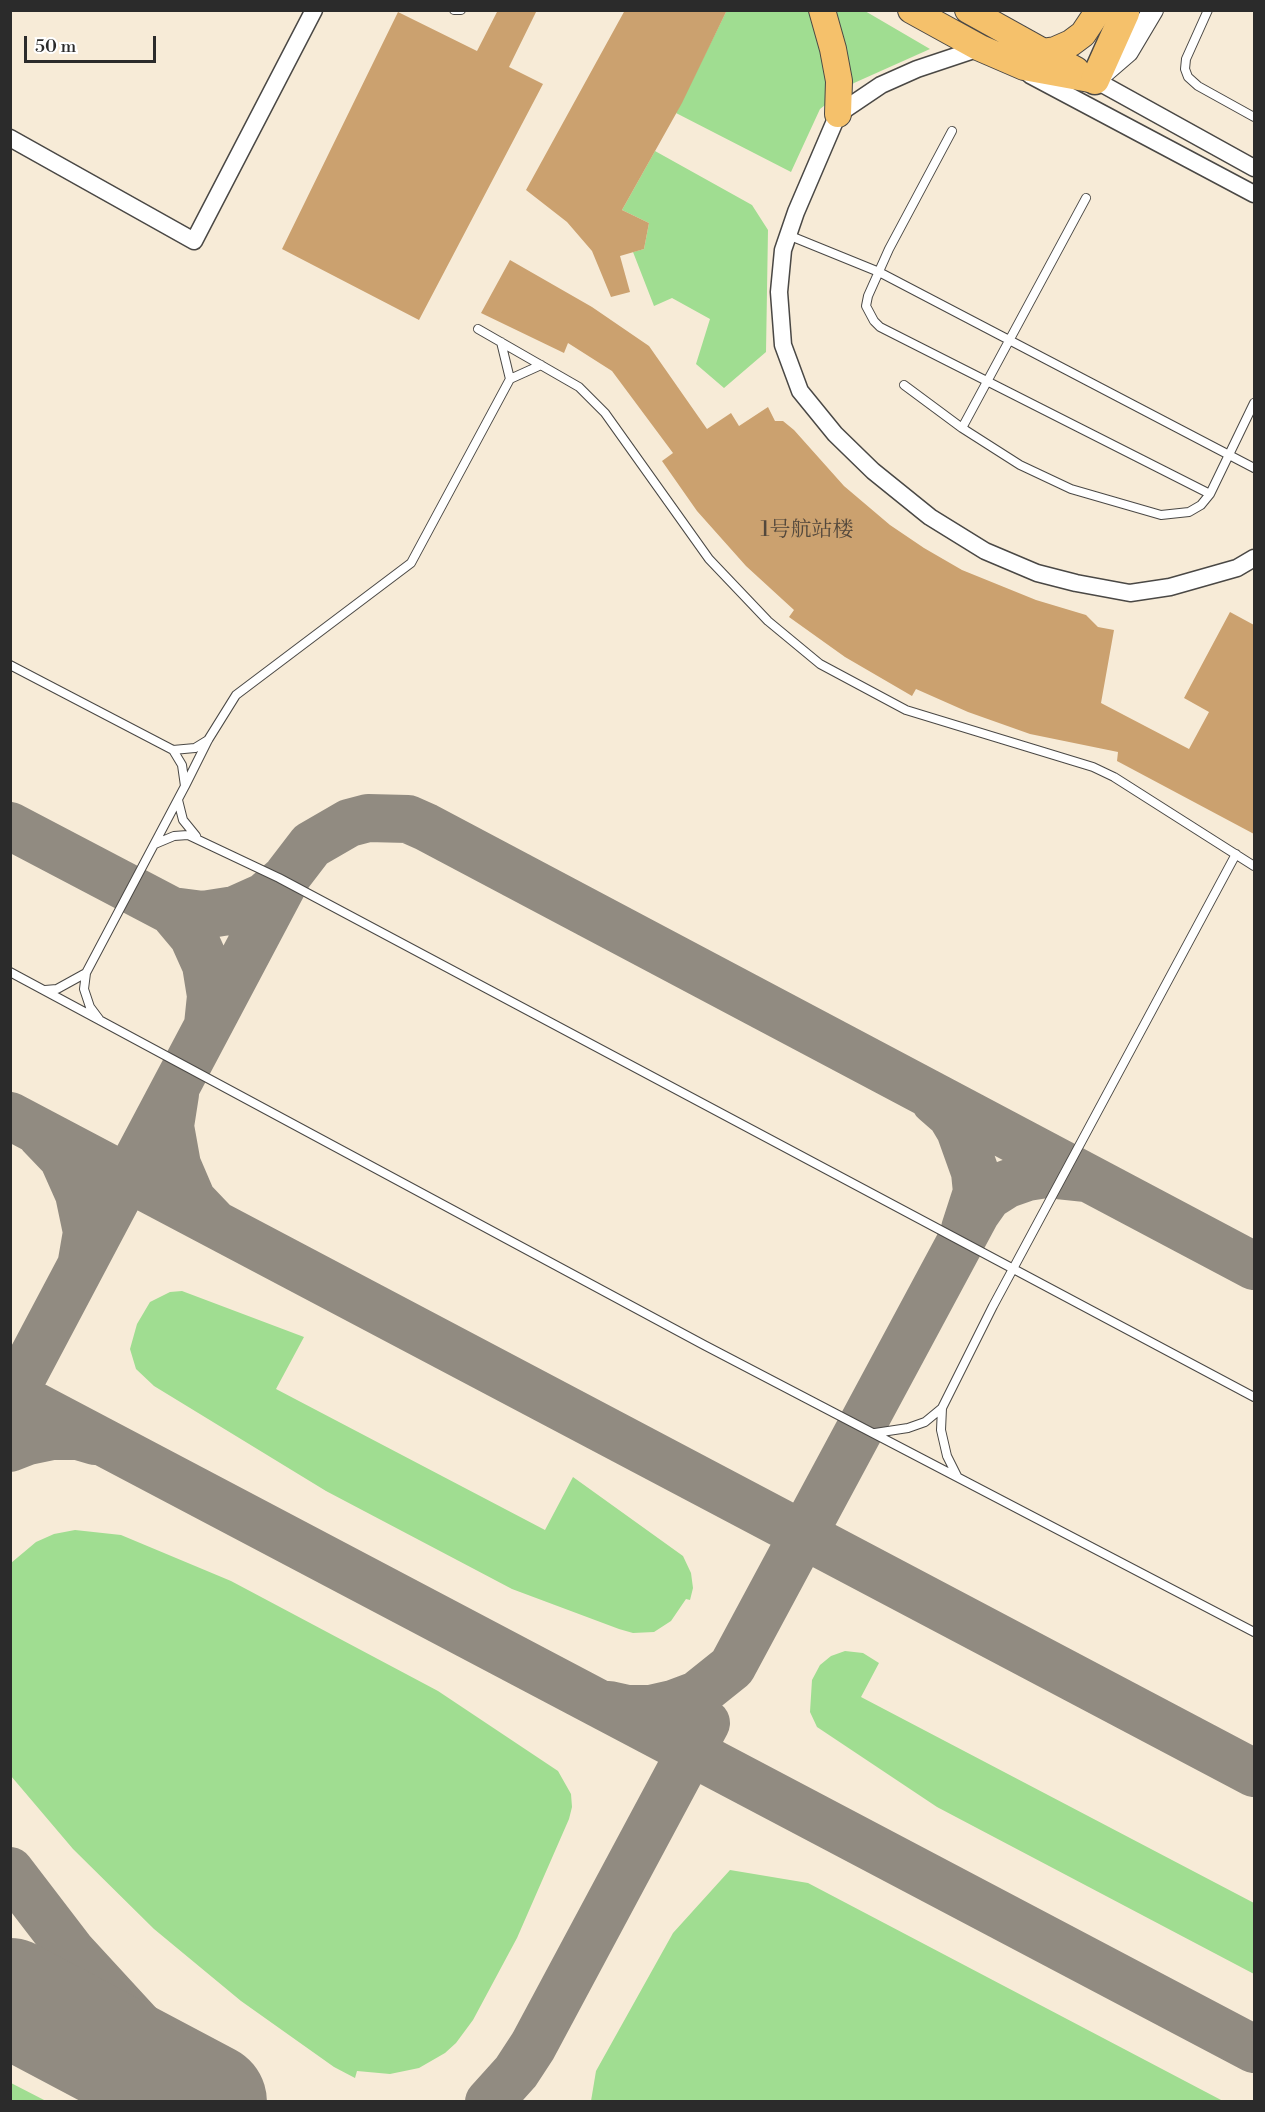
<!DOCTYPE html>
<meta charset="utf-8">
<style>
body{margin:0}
#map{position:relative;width:1265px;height:2112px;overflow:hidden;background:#f7ebd7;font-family:"Libre Bodoni",serif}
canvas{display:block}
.frame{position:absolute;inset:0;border:12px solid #2b2b2b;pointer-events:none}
.scale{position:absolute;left:24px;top:36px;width:132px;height:27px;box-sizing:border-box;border:3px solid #2b2b2b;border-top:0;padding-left:8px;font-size:18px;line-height:21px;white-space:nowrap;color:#2b2b2b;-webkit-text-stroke:4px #fff;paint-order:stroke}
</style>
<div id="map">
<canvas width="1265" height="2112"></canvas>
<div class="frame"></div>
<div class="scale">50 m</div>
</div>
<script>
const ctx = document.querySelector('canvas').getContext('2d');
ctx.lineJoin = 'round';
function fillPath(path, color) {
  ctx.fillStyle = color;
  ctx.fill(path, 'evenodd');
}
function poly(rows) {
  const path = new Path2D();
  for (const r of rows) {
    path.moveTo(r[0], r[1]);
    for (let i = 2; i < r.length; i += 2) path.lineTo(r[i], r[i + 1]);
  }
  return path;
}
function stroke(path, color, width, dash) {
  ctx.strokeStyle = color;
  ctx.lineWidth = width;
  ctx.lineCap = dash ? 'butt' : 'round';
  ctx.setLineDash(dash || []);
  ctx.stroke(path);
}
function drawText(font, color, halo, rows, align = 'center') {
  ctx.font = font + ' "Libre Bodoni","Noto Serif SC",serif';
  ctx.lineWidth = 4.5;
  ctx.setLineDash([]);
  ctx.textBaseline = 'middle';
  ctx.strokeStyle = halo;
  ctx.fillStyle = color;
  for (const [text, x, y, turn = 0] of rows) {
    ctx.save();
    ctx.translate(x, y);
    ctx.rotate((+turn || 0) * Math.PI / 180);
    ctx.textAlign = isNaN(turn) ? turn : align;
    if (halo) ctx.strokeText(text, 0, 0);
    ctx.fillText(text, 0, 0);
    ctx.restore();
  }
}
fillPath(poly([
 [723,11,865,11,930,49,854,83,820,109,791,172,676,113,726,12],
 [655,151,752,205,768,230,766,352,724,388,696,364,710,319,672,298,654,306,633,252,644,249,649,223,622,210],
 [182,1291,304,1337,276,1389,545,1530,573,1477,683,1556,691,1573,693,1588,690,1600,686,1599,671,1621,654,1632,633,1633,619,1629,512,1589,326,1491,154,1386,136,1369,130,1349,137,1324,150,1302,170,1292],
 [75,1530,121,1535,231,1581,438,1691,558,1771,571,1794,572,1807,569,1819,517,1938,473,2020,456,2043,445,2053,419,2068,390,2074,357,2071,355,2078,334,2067,241,2001,154,1929,73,1849,11,1776,11,1563,36,1542,54,1534],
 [845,1651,863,1653,879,1663,861,1697,1254,1903,1254,1974,937,1807,817,1727,810,1712,812,1680,820,1665,831,1656],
 [730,1870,808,1883,1223,2101,591,2101,596,2071,673,1933],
 [10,2083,11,2083,46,2101,11,2101]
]), '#a0dd91');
stroke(poly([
 [10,826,172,911,193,936,206,965,211,996,208,1025],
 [172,911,203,915,235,910,264,897,287,877],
 [175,1094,170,1126,177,1165,192,1200,213,1222],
 [935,1101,951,1115,960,1130,975,1172,977,1192,965,1229],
 [10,1116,1254,1773],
 [41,1135,63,1158,79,1194,87,1232,82,1261],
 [10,1393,1254,2049],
 [10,1400,288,875,311,845,349,823,368,818,408,819,426,827,1254,1266],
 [10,1448,28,1441,52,1436,78,1436,95,1441],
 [609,1705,627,1709,651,1709,673,1704,697,1695,732,1667,976,1213,988,1196,1007,1184,1027,1177,1046,1174,1084,1178],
 [10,1871,72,1952,210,2102],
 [489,2102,516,2072,533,2046,706,1723]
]), '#918b81', 48);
stroke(poly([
 [10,1997,208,2102]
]), '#918b81', 118);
fillPath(poly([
 [498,10,537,10,509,67,543,84,419,320,282,249,398,12,477,51],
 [625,10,727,10,682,103,622,210,649,223,644,249,620,256,630,292,611,297,592,251,567,222,526,190],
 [510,260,592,307,649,346,707,429,731,413,739,426,768,407,775,421,783,421,794,430,844,486,890,525,924,548,962,570,1036,600,1086,615,1098,627,1114,630,1101,703,1189,749,1209,712,1184,698,1230,612,1254,625,1254,834,1117,761,1118,752,1030,734,968,712,916,689,912,696,845,657,789,617,794,610,746,566,697,511,662,461,673,453,612,371,568,343,564,353,481,313]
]), '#cba16f');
const service = poly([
 [454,10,461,10],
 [1208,10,1186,59,1185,69,1188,77,1198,86,1254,117],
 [952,131,889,249,868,296,866,306,874,321,880,327,1210,494],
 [788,235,879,272,1254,468],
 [478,329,579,387,605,413,709,559,768,621,820,664,906,710,1093,767,1114,777,1254,866],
 [501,342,510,379],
 [904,385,962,428,1020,465,1071,489,1161,515,1189,512,1201,505,1210,494,1254,403],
 [962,428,1086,198],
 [10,665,173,750,182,765,185,786,86,973,57,989,45,990],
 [173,750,195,748,208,740],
 [185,786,208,740,236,695,411,563,510,379,541,365],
 [178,800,183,820,196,836],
 [155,844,174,836,188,835,279,878,1254,1397],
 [10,972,704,1345,1254,1632],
 [86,973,84,989,90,1007,99,1019],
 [875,1433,908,1428,925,1422,942,1408],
 [957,1476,947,1456,941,1430,942,1408,993,1306,1236,854]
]);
const minor = poly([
 [984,50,980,48,917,69,881,85,838,114,796,212,783,250,779,292,783,345,800,391,835,434,873,471,930,517,985,551,1037,573,1076,583,1130,593,1170,587,1237,568,1254,558],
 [1030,75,1254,194],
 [1095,80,1254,168],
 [10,138,194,241,314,10]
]);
const tertiary = poly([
 [1099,77,1128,52,1153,10]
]);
const primary = poly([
 [822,10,833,49,839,81,838,114],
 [911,10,980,48,1024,67,1095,80],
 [968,10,1076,70],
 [1035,53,1055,50,1071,43,1083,34,1099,10]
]);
const motorway = poly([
 [1095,80,1125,13]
]);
stroke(service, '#4a4845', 10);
stroke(minor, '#4a4845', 19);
stroke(tertiary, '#4a4845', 22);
stroke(primary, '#4a4845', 28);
stroke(motorway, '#4a4845', 31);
stroke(service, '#fff', 8);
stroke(minor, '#fff', 16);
stroke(tertiary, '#fff', 20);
stroke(primary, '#f5c16b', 26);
stroke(motorway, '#f5c16b', 28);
drawText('21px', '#53483c', null, [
 ["1号航站楼",807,531]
]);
</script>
